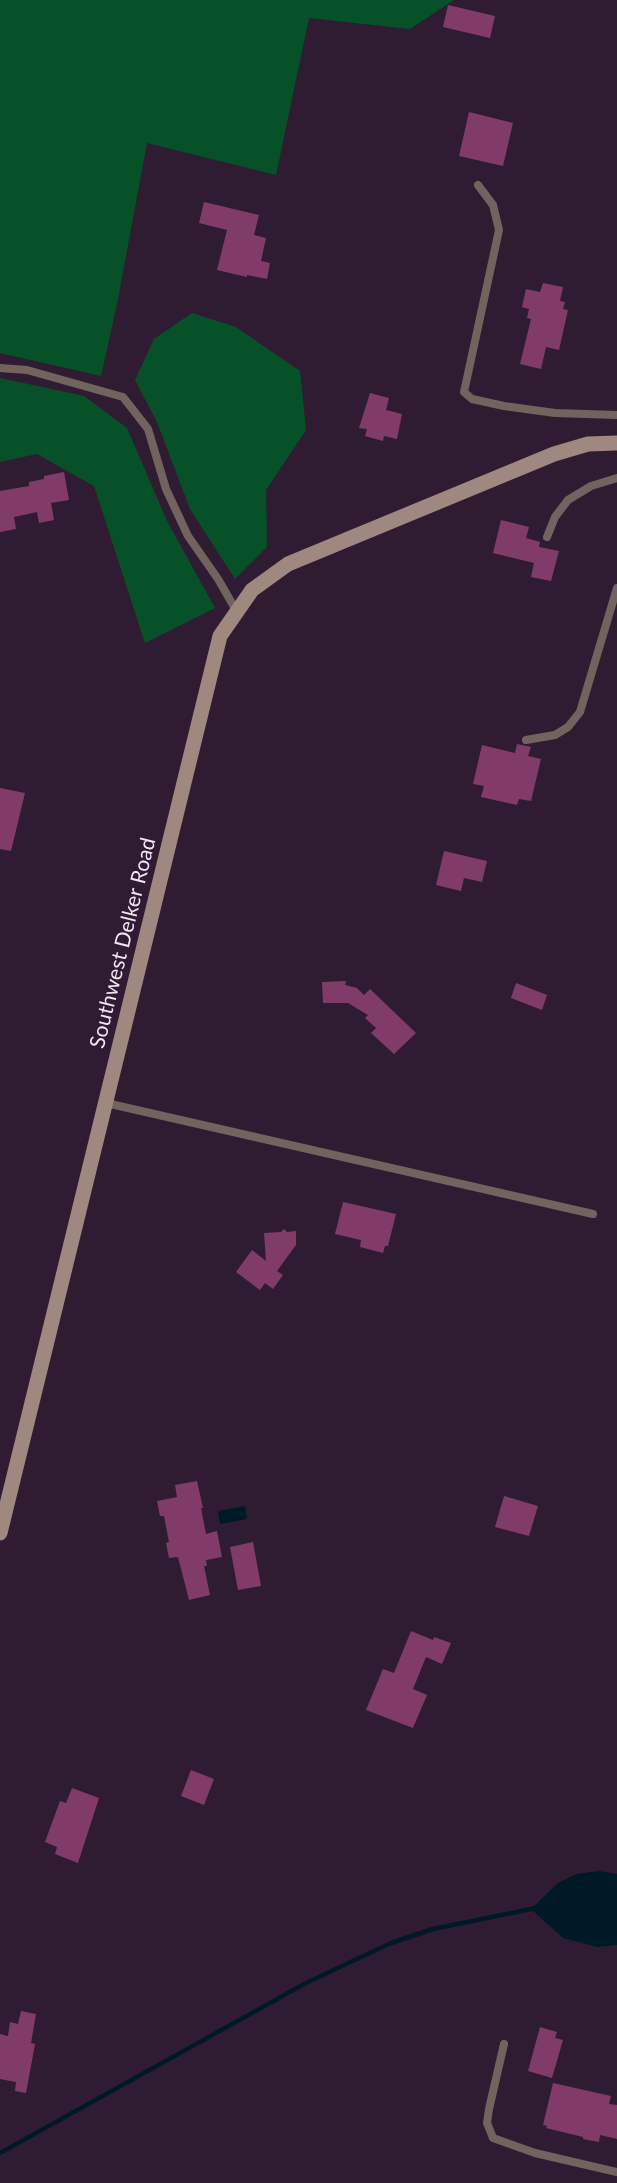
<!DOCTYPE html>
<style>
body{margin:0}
canvas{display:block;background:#2f1c32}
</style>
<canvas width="617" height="2183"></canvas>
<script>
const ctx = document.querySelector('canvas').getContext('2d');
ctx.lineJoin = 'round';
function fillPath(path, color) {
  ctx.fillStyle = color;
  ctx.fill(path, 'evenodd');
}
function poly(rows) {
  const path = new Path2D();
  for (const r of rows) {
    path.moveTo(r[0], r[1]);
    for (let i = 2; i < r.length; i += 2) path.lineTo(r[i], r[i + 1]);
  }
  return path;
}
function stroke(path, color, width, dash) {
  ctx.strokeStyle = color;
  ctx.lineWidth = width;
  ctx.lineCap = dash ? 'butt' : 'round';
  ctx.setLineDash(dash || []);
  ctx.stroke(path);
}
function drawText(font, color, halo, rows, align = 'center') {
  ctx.font = font + ' Lato,sans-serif';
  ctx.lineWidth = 6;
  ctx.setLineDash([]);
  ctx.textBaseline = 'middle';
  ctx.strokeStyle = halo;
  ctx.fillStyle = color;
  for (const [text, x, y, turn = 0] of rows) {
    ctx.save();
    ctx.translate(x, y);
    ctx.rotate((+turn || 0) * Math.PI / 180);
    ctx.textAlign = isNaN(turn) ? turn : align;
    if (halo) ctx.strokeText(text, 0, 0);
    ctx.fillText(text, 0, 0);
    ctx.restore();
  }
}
fillPath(poly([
 [0,0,454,0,410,29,309,18,276,175,147,143,117,304,101,376,0,353],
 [192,313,236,327,300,371,306,430,266,490,267,547,235,579,190,509,157,422,135,380,154,339],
 [0,378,84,396,127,428,167,521,215,608,145,643,94,486,37,454,0,462]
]), '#075128');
fillPath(poly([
 [245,1506,247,1519,220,1524,218,1511],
 [599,1871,617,1874,617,1945,597,1947,563,1938,531,1909,558,1883,576,1874]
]), '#001926');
stroke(poly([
 [0,2153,306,1983,391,1943,433,1929,536,1908]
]), '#001926', 4.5);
fillPath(poly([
 [448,5,495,16,490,38,443,27],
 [469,112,513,123,503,166,459,156],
 [204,202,259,215,254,235,266,238,261,261,270,263,267,279,247,275,247,277,217,270,227,230,199,223],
 [543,283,563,287,560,301,565,302,563,309,568,310,559,350,546,347,541,369,520,364,531,319,527,318,529,309,522,307,526,289,540,292],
 [370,393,389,398,386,410,402,414,397,439,384,436,383,441,365,436,367,429,359,428],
 [64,472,69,500,51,503,54,520,39,523,37,512,14,517,16,529,0,532,0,491,29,486,29,482,44,479,44,476],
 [501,520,529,527,526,538,540,542,539,547,559,551,551,581,531,577,534,563,493,553],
 [517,744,531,747,528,756,541,759,531,801,519,799,517,805,481,797,484,786,473,784,482,745,515,753],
 [0,788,25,793,11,851,0,849],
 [444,851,487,861,482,882,464,878,461,891,436,885],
 [346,981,345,985,357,988,364,995,370,989,416,1033,394,1054,371,1033,376,1028,365,1018,368,1015,348,1003,323,1003,322,982],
 [516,983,547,995,542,1010,511,998],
 [343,1202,396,1214,388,1246,385,1246,383,1253,360,1247,361,1240,335,1234],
 [284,1229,287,1232,296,1231,296,1245,277,1271,283,1275,273,1289,265,1283,260,1290,236,1272,252,1250,266,1261,264,1233,281,1232],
 [197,1481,203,1508,201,1508,206,1534,217,1531,222,1557,206,1560,207,1566,204,1566,210,1595,189,1600,178,1557,169,1558,166,1543,169,1542,164,1516,160,1516,157,1501,177,1497,175,1485],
 [504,1496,538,1506,529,1536,495,1527],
 [253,1542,261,1586,238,1590,230,1547],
 [411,1631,433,1640,434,1637,451,1643,442,1664,426,1657,413,1689,427,1695,413,1728,366,1710,383,1669,394,1673],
 [191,1770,214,1779,204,1805,181,1796],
 [72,1788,99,1798,78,1863,55,1854,57,1847,45,1842,60,1801,66,1803],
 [21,2011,36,2014,31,2043,35,2044,26,2093,15,2091,16,2082,0,2079,0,2034,8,2036,10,2022,18,2024],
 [540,2027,557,2032,555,2038,563,2040,552,2078,528,2071],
 [553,2083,611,2096,609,2104,617,2105,617,2139,600,2135,599,2142,583,2139,583,2137,546,2128,547,2126,543,2125]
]), '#803b68');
stroke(poly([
 [478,185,493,205,499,230,464,392,472,399,504,406,555,413,617,415],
 [0,368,27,370,123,397,148,429,166,489,188,536,218,579,237,612],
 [547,537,555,517,568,500,591,486,617,478],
 [526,740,555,735,568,727,580,712,617,588],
 [106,1103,593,1214],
 [504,2044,489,2109,487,2123,493,2138,535,2153,617,2172]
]), '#73635e', 8);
stroke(poly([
 [0,1533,220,636,252,590,288,564,554,454,588,444,617,443]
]), '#a0877f', 15);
drawText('21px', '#f1e4f3', '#2f1c32', [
 ["Southwest Delker Road",123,943,-76]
]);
</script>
